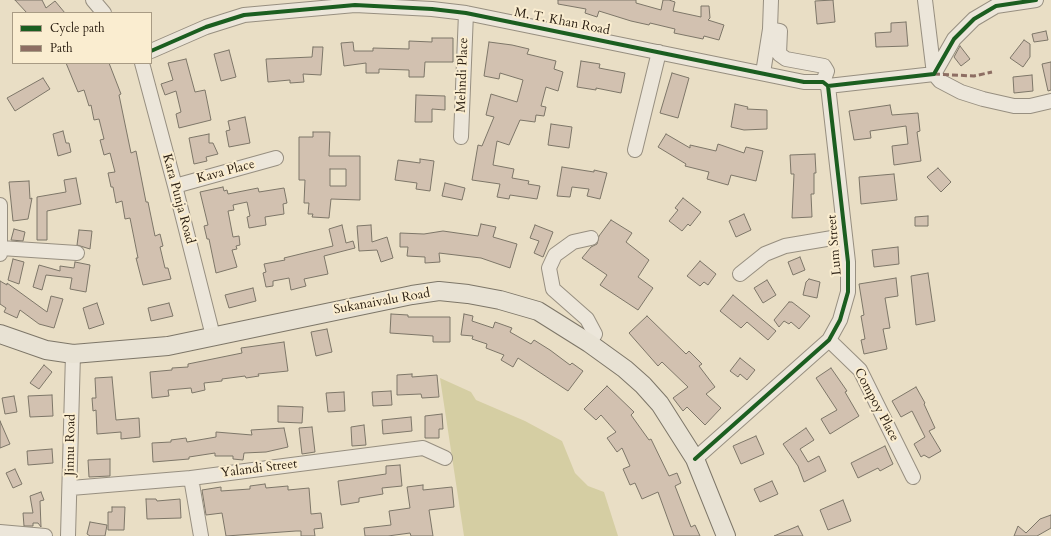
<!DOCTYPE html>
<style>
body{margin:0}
#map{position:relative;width:1051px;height:536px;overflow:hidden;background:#e9dec5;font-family:Cardo,serif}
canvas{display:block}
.legend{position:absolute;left:12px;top:12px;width:140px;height:52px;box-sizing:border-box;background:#faedd0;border:1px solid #a89b84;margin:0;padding:5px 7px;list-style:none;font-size:12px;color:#2c2013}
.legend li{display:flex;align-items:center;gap:8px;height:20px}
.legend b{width:20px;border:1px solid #a89b84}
</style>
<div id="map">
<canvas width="1051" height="536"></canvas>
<ul class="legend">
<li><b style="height:5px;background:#1b5e20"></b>Cycle path</li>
<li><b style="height:5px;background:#8d6e63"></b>Path</li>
</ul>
</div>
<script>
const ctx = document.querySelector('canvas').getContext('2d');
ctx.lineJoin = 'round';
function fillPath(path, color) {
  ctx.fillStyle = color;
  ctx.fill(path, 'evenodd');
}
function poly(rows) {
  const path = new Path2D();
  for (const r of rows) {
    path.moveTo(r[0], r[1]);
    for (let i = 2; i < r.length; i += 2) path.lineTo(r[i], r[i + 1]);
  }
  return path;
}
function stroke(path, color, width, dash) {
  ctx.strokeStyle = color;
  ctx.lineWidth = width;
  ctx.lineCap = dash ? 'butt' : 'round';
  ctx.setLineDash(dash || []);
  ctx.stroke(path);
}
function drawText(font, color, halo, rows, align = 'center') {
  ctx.font = font + ' Cardo,serif';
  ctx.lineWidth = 4;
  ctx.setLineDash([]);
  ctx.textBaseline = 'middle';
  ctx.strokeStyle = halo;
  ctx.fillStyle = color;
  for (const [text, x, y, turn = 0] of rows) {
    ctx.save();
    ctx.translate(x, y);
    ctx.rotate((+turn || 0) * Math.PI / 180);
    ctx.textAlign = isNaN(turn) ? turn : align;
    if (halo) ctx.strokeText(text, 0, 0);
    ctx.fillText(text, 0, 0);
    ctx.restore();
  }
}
fillPath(poly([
 [440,378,471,392,476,400,525,421,562,441,575,473,588,486,604,492,618,536,464,536]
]), '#d5cea3');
const building = poly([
 [15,0,42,0,46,8,55,1,65,13,27,13,15,0],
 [558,0,636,0,636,3,661,10,663,0,669,0,675,2,673,11,701,17,701,6,709,6,710,18,708,20,724,25,719,40,704,36,703,39,674,33,675,29,650,23,649,25,631,21,599,11,597,17,585,13,586,9,558,4,558,0],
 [833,0,835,22,817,24,815,1,833,0],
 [906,22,908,46,876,47,875,33,891,32,891,23,906,22],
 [1046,31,1048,40,1034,42,1032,34,1046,31],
 [432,38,453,38,453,62,425,62,424,77,409,77,409,70,379,69,379,73,366,73,366,63,344,66,341,43,353,42,354,51,373,51,373,48,409,49,409,41,432,42,432,38],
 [1024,40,1030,44,1030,57,1023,67,1010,58,1024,40],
 [489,42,512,45,529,49,527,54,556,61,554,69,563,72,558,91,546,87,541,106,546,107,544,116,536,115,535,122,520,120,509,145,497,141,493,165,514,169,512,178,529,181,528,184,540,186,537,199,510,195,509,199,497,197,500,184,472,180,478,145,482,146,494,117,486,115,491,94,517,102,523,80,500,73,499,79,484,76,489,42],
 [960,46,970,59,961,66,954,57,960,46],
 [313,47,323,47,321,75,303,74,304,82,290,83,290,80,268,82,266,59,312,57,313,47],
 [229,50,236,77,221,81,214,54,229,50],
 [186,59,195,92,205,90,211,120,179,128,176,114,181,112,176,91,165,95,161,84,173,80,168,63,186,59],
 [581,61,600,64,599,68,625,73,621,93,596,88,596,90,577,87,581,61],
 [1051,62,1051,90,1048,91,1042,64,1051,62],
 [66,63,109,63,121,94,119,95,131,153,136,151,146,202,148,202,155,236,160,234,163,246,160,247,165,268,168,268,171,279,143,285,136,258,138,258,130,218,125,219,122,201,116,203,113,187,111,187,108,173,115,172,110,153,104,155,100,140,104,139,99,119,94,120,91,105,89,106,84,90,78,92,66,63],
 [672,73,689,78,678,118,660,113,672,73],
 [1032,75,1033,91,1014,93,1013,77,1032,75],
 [43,78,50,89,15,111,7,98,43,78],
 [416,95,445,96,445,110,432,109,432,122,415,122,416,95],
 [735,104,748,107,747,109,767,110,767,129,744,130,731,127,735,104],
 [890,105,892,115,918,113,920,131,917,132,921,161,894,165,892,146,908,144,906,126,870,131,871,138,854,140,849,111,890,105],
 [245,117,250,143,229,147,226,131,230,130,228,121,245,117],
 [551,124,572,127,569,148,548,145,551,124],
 [63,131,66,143,69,143,71,152,58,156,53,134,63,131],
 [313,132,330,132,329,156,360,156,360,200,331,199,329,218,312,217,313,214,308,214,309,203,304,203,305,180,299,180,299,137,313,137,313,132],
 [330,169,346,169,346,186,330,186,330,169],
 [209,134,209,143,213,143,218,154,206,157,207,161,194,164,189,138,209,134],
 [666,134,690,148,690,145,716,151,718,144,744,153,746,147,763,151,756,181,731,175,728,185,707,179,709,172,685,166,686,164,658,147,666,134],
 [815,154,816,173,814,173,814,194,811,194,812,217,792,218,794,174,791,174,790,155,815,154],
 [420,159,434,161,430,191,416,189,417,183,395,180,398,160,420,163,420,159],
 [562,167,594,172,594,170,607,173,600,199,587,196,589,189,572,187,570,197,557,196,562,167],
 [938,168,951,182,941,192,927,177,938,168],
 [894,174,897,200,861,204,859,177,894,174],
 [76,178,81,204,47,211,47,240,37,240,37,197,66,192,64,180,76,178],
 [29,181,30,199,32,198,28,219,13,221,9,182,29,181],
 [445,183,465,188,462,200,442,196,445,183],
 [223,187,224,191,227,190,228,194,258,188,259,192,284,188,287,203,283,204,284,214,265,217,266,225,249,228,247,217,250,216,247,202,233,205,234,210,228,211,233,237,239,236,240,245,236,246,237,249,232,250,237,267,216,273,209,239,207,239,204,226,208,225,200,192,223,187],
 [683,198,701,212,690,226,688,224,682,231,669,221,678,210,675,208,683,198],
 [744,214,751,230,736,237,729,221,744,214],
 [928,216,928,226,915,226,915,217,928,216],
 [611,220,632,233,626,242,649,260,638,277,653,288,638,310,600,285,607,275,582,258,591,247,597,244,599,236,611,220],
 [481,224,496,227,493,237,517,244,510,268,481,258,439,253,440,262,425,263,425,257,407,256,408,247,400,247,400,233,424,234,443,231,478,236,481,224],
 [342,225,346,243,353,241,355,248,324,256,328,274,304,279,306,286,291,290,289,278,273,281,273,286,266,287,263,273,266,272,264,264,285,260,284,258,333,246,329,229,342,225],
 [371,225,372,242,387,237,393,258,381,262,377,250,359,251,357,226,371,225],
 [535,225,553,232,543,257,534,253,539,241,530,238,535,225],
 [14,229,25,232,23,241,11,240,14,229],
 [79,230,92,231,90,249,77,245,79,230],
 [898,247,899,264,874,267,872,250,898,247],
 [800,257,805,270,793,275,788,262,800,257],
 [13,259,24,262,19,284,8,280,13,259],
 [700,261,716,274,708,285,704,282,700,286,687,276,700,261],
 [75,262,90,265,86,292,70,289,72,278,46,275,42,290,33,287,39,265,60,271,60,266,74,268,75,262],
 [928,273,935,321,916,325,911,276,928,273],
 [896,278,898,296,885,298,890,328,883,329,887,349,864,354,861,340,865,339,861,316,864,315,859,284,896,278],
 [809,279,820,282,817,298,803,295,806,282,809,279],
 [767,280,776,295,763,303,754,288,767,280],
 [0,281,7,285,7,283,47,312,51,296,63,299,54,328,39,324,20,310,17,318,4,312,6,308,0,304,0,281],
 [253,288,256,301,229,308,225,295,253,288],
 [733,295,776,331,768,340,747,322,741,328,720,311,733,295],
 [789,302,792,302,810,316,799,329,791,322,789,324,784,321,779,327,774,320,789,302],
 [97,303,104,324,89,329,83,308,97,303],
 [169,303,173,316,151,321,148,308,169,303],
 [391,314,408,315,408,317,450,317,450,342,433,342,433,336,390,333,391,314],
 [464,314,473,316,472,321,493,328,495,322,512,328,510,332,531,344,534,340,550,350,570,365,572,363,583,371,568,391,518,358,513,367,501,360,504,355,486,348,487,344,472,339,473,336,461,335,464,314],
 [647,316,686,354,689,351,702,364,699,366,715,387,706,394,721,408,705,425,687,407,683,411,673,398,688,387,662,362,658,366,629,333,647,316],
 [327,329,332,352,316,356,311,332,327,329],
 [284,342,288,371,258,374,259,376,246,378,245,376,222,379,222,381,204,383,205,390,192,393,191,388,168,390,169,396,152,398,150,372,172,370,172,368,188,367,188,364,242,353,241,348,284,342],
 [740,358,755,370,747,380,740,374,738,377,730,371,740,358],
 [44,365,52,372,39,389,30,383,44,365],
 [831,368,847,391,845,392,859,416,830,434,821,419,837,410,816,378,831,368],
 [412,374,412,377,437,375,439,397,422,398,421,394,397,395,397,375,412,374],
 [112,377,116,420,139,418,140,437,121,439,121,432,97,434,96,410,93,411,92,398,96,398,95,378,112,377],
 [607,386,634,412,631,415,649,440,651,439,669,476,677,473,681,483,675,486,691,527,695,525,700,536,674,536,658,492,642,499,635,483,630,485,623,469,630,466,622,448,617,452,607,438,616,432,601,415,596,420,584,409,607,386],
 [916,387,925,403,924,404,935,428,929,431,941,451,929,458,924,455,921,457,914,444,925,437,912,411,901,417,892,401,916,387],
 [391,391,392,405,373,406,372,392,391,391],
 [344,392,345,411,328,412,326,393,344,392],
 [52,395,53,416,30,417,28,396,52,395],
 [14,396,17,412,5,414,2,398,14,396],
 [278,406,303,407,302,423,278,422,278,406],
 [442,414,443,429,439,429,439,438,425,438,425,416,442,414],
 [411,417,412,431,383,434,382,420,411,417],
 [0,421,10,444,0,448,0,421],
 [364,425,366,445,352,446,351,427,364,425],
 [312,427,315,452,302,454,299,428,312,427],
 [284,428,288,447,266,452,244,453,243,460,233,459,233,456,215,456,215,453,189,457,189,459,153,462,152,443,171,442,171,440,186,438,187,442,216,437,216,432,252,435,251,430,284,428],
 [806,428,814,440,800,449,808,462,819,456,826,471,804,482,798,466,783,444,806,428],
 [756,436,764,454,741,464,733,446,756,436],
 [885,446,893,464,880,471,878,468,858,478,851,463,885,446],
 [52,449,53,463,28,465,27,451,52,449],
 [110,459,110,476,89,477,88,460,110,459],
 [400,465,402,486,382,488,383,494,359,498,359,502,341,505,338,481,386,474,386,466,400,465],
 [15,469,22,484,13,488,6,473,15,469],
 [772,481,778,494,760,502,754,489,772,481],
 [265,484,266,488,288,486,288,490,309,488,311,514,321,513,323,528,314,529,315,536,301,536,301,531,296,531,226,536,222,513,206,515,202,490,221,487,221,491,250,489,250,486,265,484],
 [423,485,423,490,452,487,454,507,429,510,433,536,411,536,410,533,388,536,365,536,364,528,391,525,389,511,410,508,407,487,423,485],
 [41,492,44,500,40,501,41,527,38,523,33,523,33,526,24,526,23,513,33,513,30,496,41,492],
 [146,499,156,499,157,501,180,499,181,518,147,519,146,499],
 [843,500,851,521,828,530,820,510,843,500],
 [112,507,125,507,124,530,108,530,108,512,112,512,112,507],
 [1051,515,1051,528,1037,536,1014,536,1018,526,1026,533,1040,519,1051,515],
 [90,522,107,525,105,536,90,536,87,534,90,522],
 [798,526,803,536,774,536,798,526]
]);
fillPath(building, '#d2c1b0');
stroke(building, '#7d7668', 1);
const minor = poly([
 [93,0,104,13],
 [925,0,934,74,940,81,961,92,983,99,1014,106,1030,106,1051,101],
 [770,29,780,31,779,54,786,59,824,66,827,71,823,82],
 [151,51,206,27,244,15,355,5,432,9,466,13,804,82,823,82,828,86,934,74,954,39,974,19,996,6,1036,0],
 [142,63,175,186,213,336],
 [763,73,770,29,771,0],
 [461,137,466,13],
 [635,150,659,52],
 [175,186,276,158],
 [0,205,0,254],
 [1,248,77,253],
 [740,274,765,254,785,246,844,236],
 [829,340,860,370,913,477],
 [589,343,595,334,587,319,553,289,549,268,555,255,573,242,591,238],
 [695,459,829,340,840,320,848,292,848,262,828,86],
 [191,478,201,536],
 [71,488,191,478,423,448,445,458],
 [0,532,45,536],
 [68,536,73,354]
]);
const major = poly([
 [0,334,46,350,73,354,168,346,412,295,439,291,468,294,500,300,538,311,589,343,625,369,643,385,660,404,695,459,726,536]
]);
stroke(minor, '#978f80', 16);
stroke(major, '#7d7668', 20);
stroke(minor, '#ece6da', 14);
stroke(major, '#e8e2d4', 18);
stroke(poly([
 [934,74,974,76,992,72]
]), '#8d6e63', 3, [6, 3]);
stroke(poly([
 [151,51,206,27,244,15,355,5,432,9,466,13,804,82,823,82,828,86,934,74,954,39,974,19,996,6,1036,0],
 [695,459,829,340,840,320,848,292,848,262,828,86]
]), '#1b5e20', 4);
drawText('13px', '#2c2013', '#faedd0', [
 ["M. T. Khan Road",562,22,11],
 ["Mehndi Place",463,75,-88],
 ["Kava Place",226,172,-15],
 ["Kara Punja Road",178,199,75],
 ["Lum Street",835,245,-95],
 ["Sukanaivalu Road",382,302,-10],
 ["Compoy Place",876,405,62],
 ["Jinnu Road",71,445,-89],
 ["Yalandi Street",259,469,-7]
]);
</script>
